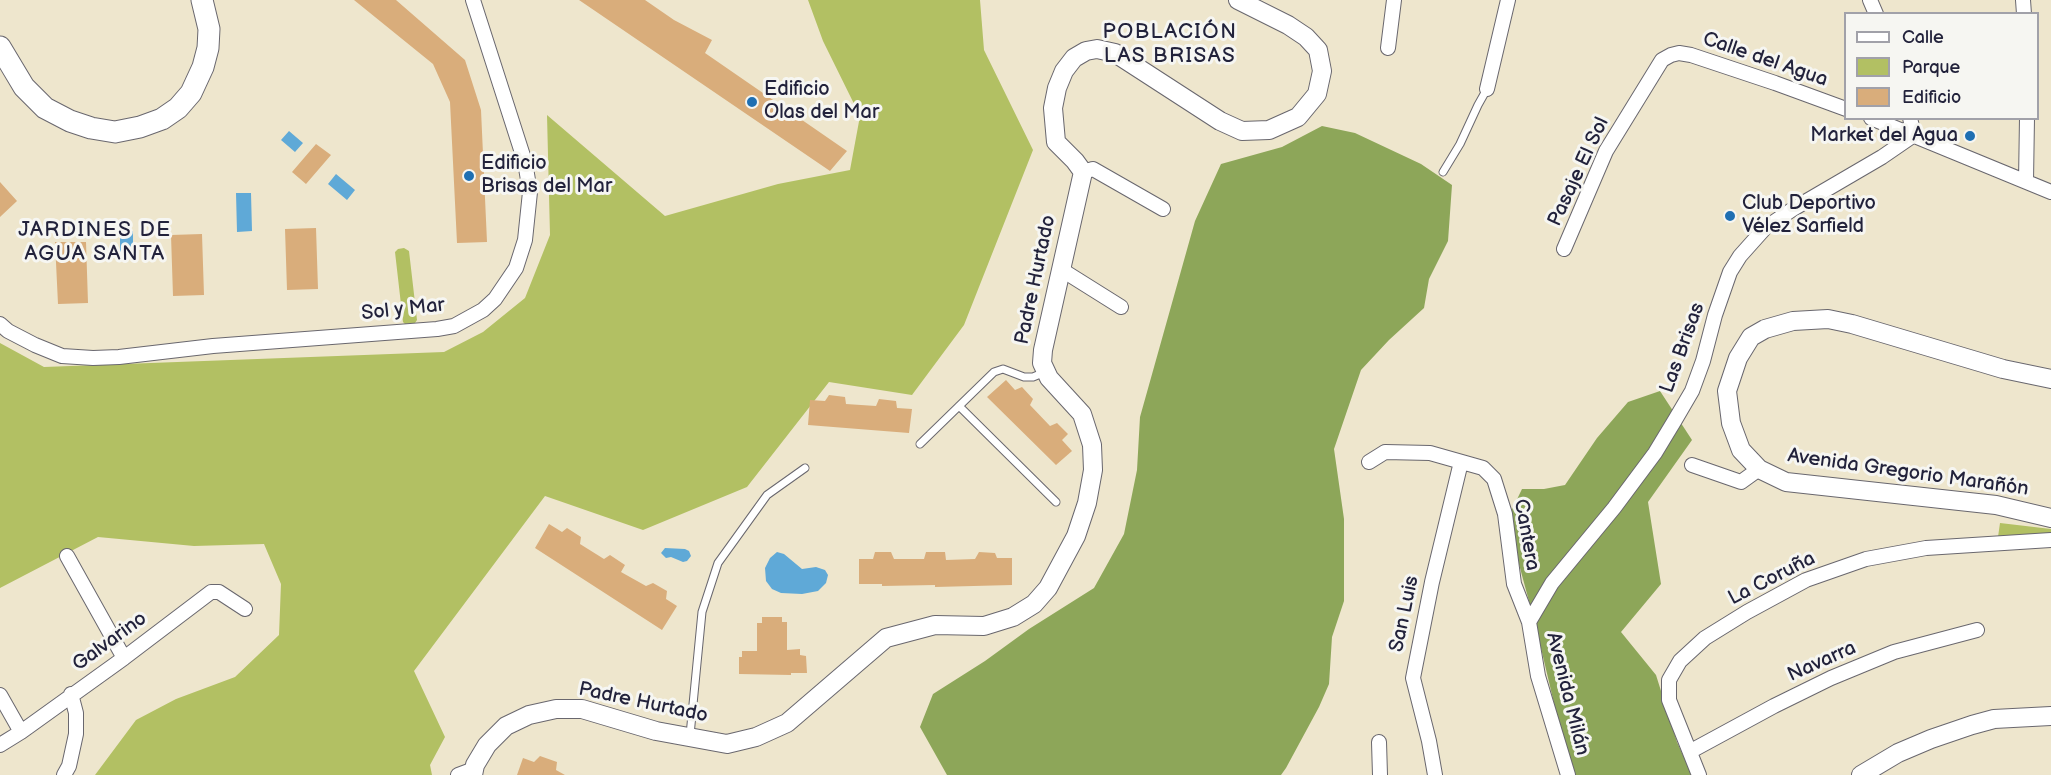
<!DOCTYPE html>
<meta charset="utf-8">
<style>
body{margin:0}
#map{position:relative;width:2051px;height:775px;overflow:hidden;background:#eee6cd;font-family:"Balsamiq Sans",sans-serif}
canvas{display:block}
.legend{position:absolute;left:1844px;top:12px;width:195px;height:108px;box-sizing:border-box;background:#f6f6f2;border:2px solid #a1a1a9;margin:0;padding:8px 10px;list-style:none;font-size:18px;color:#22223b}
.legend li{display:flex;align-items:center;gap:12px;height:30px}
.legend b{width:30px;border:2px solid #a1a1a9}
</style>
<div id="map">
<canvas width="2051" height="775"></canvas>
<ul class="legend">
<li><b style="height:8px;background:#fff"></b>Calle</li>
<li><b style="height:16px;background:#b2c063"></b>Parque</li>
<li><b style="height:16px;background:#d9ad7b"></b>Edificio</li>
</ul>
</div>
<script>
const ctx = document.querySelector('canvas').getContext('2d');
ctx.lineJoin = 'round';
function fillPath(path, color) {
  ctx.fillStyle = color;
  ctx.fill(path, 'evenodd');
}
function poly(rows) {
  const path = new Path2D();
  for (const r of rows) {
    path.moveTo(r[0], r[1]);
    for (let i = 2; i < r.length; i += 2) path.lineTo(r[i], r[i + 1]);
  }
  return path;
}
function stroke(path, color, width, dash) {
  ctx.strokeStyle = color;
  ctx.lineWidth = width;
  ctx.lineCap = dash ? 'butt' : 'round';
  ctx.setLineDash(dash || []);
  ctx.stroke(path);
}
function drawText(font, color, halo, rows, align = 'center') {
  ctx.font = font + ' "Balsamiq Sans",sans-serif';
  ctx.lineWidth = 6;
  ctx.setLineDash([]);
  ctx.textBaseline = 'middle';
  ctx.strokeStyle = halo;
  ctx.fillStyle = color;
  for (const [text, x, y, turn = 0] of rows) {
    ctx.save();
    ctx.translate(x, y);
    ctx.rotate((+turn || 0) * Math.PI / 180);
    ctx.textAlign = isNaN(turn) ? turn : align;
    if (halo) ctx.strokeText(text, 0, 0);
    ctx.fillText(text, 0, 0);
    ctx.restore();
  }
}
fillPath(poly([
 [808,0,980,0,984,50,1033,150,964,325,912,395,829,382,747,487,643,530,545,496,414,671,445,737,430,765,432,775,95,775,136,720,176,699,235,677,279,635,281,584,264,544,194,546,98,537,0,588,0,343,44,367,444,352,483,332,525,298,550,235,547,115,665,216,778,184,850,170,860,116,823,41],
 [404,248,409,251,417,320,415,323,405,324,403,322,395,252,398,249],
 [2000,523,2051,529,2051,534,1998,537]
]), '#b2c063');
fillPath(poly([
 [1322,126,1355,133,1421,164,1452,185,1448,241,1429,279,1424,308,1389,340,1361,370,1334,449,1344,519,1344,601,1332,637,1329,684,1319,707,1286,768,1281,775,947,775,920,727,933,694,985,661,1029,629,1094,588,1124,534,1137,470,1140,417,1195,221,1221,164,1282,147],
 [1660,391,1692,440,1648,502,1661,584,1621,632,1656,675,1677,742,1692,775,1571,775,1536,627,1507,520,1522,489,1544,489,1565,485,1597,438,1628,402]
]), '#8da659');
fillPath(poly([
 [289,131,303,143,295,152,281,140],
 [336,174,355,190,347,200,328,184],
 [236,193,251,193,252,231,237,232],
 [120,231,133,231,133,256,120,256],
 [665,548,685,549,689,551,691,556,687,561,683,562,671,557,666,558,661,553],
 [777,552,784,554,802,569,816,567,825,570,828,575,826,583,818,591,802,594,781,593,772,589,766,581,765,568,770,558]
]), '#5fa9d7');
fillPath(poly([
 [354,0,396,0,465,60,481,110,487,242,457,243,450,102,433,64],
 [579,0,645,0,674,20,712,40,705,53,847,151,830,171],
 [316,144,331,155,306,184,292,172],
 [0,182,17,201,0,217],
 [316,228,318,289,287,290,285,229],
 [202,234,204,295,173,296,171,235],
 [55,242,86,242,88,303,58,304],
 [1006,380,1015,390,1022,387,1033,399,1030,405,1050,426,1057,423,1068,434,1062,440,1072,451,1056,465,987,397],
 [829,395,845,397,846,404,876,406,879,399,896,401,897,408,912,409,909,433,808,425,810,400,825,401],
 [549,524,562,532,567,528,581,537,580,544,604,559,610,555,625,565,621,572,646,586,653,583,667,591,666,599,677,606,662,630,535,548],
 [875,552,891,552,894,559,924,559,926,552,945,552,946,560,975,559,979,552,995,553,997,558,1012,558,1012,585,935,587,935,585,882,586,882,584,859,584,859,559,873,559],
 [762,617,782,617,782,622,787,622,787,650,800,649,800,655,806,656,807,673,791,673,791,675,739,674,739,657,742,657,742,651,757,651,757,623,762,623],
 [540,756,557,762,556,770,565,775,517,775,523,758,534,762]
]), '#d9ad7b');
const lane = poly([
 [1443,172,1460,144,1478,105,1487,89],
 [959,406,1056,502],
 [920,444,994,372,1003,369,1024,377,1033,377,1045,372],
 [690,735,702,612,718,563,767,495,805,468]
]);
const street = poly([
 [1870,0,1876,14],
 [2023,0,2024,14],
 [1388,48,1394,0],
 [1487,89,1508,0],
 [1871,118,2051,192],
 [1083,172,1093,169,1163,209],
 [2026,181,2027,118],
 [1564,249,1606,151,1662,60,1671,55,1679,53,1691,55,1775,83,1846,109],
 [1062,270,1121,307],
 [0,324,8,331,35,345,62,356,93,358,119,357,213,346,437,329,454,326,483,310,495,299,516,268,525,240,530,192,525,162,473,0],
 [1369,462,1385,452,1430,453,1483,468,1494,479,1505,514,1514,584,1529,622,1538,676,1568,775],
 [1692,465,1741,482,1759,469],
 [67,556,124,658],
 [1529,622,1552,583,1614,508,1655,453,1675,420,1692,391,1703,361,1715,315,1730,272,1740,256,1765,228,1793,209,1882,157,1914,135,1910,118],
 [0,695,21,732],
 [1379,742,1380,775],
 [0,745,21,732,124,658,211,592,219,592,245,609],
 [1691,751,1774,706,1831,678,1894,652,1977,630],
 [64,775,69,766,76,734,76,713,71,694],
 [458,775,474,769],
 [1435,775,1429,741,1413,678,1432,582,1461,462],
 [1699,775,1669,700,1669,680,1680,661,1705,638,1747,612,1806,580,1866,559,1926,548,2051,540]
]);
const secondary = poly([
 [2051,379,2003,369,1852,324,1828,319,1793,321,1765,329,1751,337,1738,358,1727,391,1731,423,1741,450,1759,469,1786,482,1996,505,2051,518],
 [473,775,475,765,487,745,506,726,529,715,556,709,582,709,656,731,727,744,756,737,787,723,886,638,935,625,984,626,1013,617,1034,604,1048,588,1076,536,1087,503,1093,470,1092,445,1082,414,1049,378,1042,363,1043,350,1083,172,1075,161,1056,142,1053,108,1057,88,1064,71,1074,58,1086,51,1097,49,1115,53,1220,121,1242,131,1269,130,1298,117,1317,94,1322,71,1318,50,1306,37,1288,25,1238,0],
 [1861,775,1898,753,1931,739,1972,725,1994,719,2051,716]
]);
const primary = poly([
 [0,47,24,87,45,108,70,121,91,128,115,132,140,127,162,119,178,108,191,93,203,67,208,48,209,29,202,0]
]);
stroke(lane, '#69676e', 9);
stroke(street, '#69676e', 16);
stroke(secondary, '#69676e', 20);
stroke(primary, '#69676e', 23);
stroke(lane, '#fff', 7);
stroke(street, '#fff', 14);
stroke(secondary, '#fff', 18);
stroke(primary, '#fff', 21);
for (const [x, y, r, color] of [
 [752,102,6,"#1f6fb2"],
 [1970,136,6,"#1f6fb2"],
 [469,176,6,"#1f6fb2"],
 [1730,216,6,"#1f6fb2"]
]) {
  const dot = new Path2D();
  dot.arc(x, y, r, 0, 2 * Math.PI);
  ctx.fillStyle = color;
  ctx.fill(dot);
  stroke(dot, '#f6f6f2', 2);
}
drawText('20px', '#22223b', '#f6f6f2', [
 ["Calle del Agua",1765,60,19],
 ["Pasaje El Sol",1579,172,-65],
 ["Padre Hurtado",1036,280,-78],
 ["Sol y Mar",403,310,-6],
 ["Las Brisas",1683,348,-70],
 ["Avenida Gregorio Marañón",1908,473,8],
 ["Cantera",1526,535,80],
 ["La Coruña",1772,579,-27],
 ["San Luis",1405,614,-78],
 ["Galvarino",110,642,-36],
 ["Navarra",1822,662,-24],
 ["Avenida Milán",1567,694,76],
 ["Padre Hurtado",643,703,12]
]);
drawText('20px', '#22223b', '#f6f6f2', [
 ["Edificio",764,90],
 ["Olas del Mar",764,113],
 ["Market del Agua",1958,136,"right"],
 ["Edificio",481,164],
 ["Brisas del Mar",481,187],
 ["Club Deportivo",1742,204],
 ["Vélez Sarfield",1742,227]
], 'left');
ctx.letterSpacing = '1.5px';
drawText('21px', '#22223b', '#f6f6f2', [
 ["POBLACIÓN",1170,33],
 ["LAS BRISAS",1170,57],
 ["JARDINES DE",95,231],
 ["AGUA SANTA",95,255]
]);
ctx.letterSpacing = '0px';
</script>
